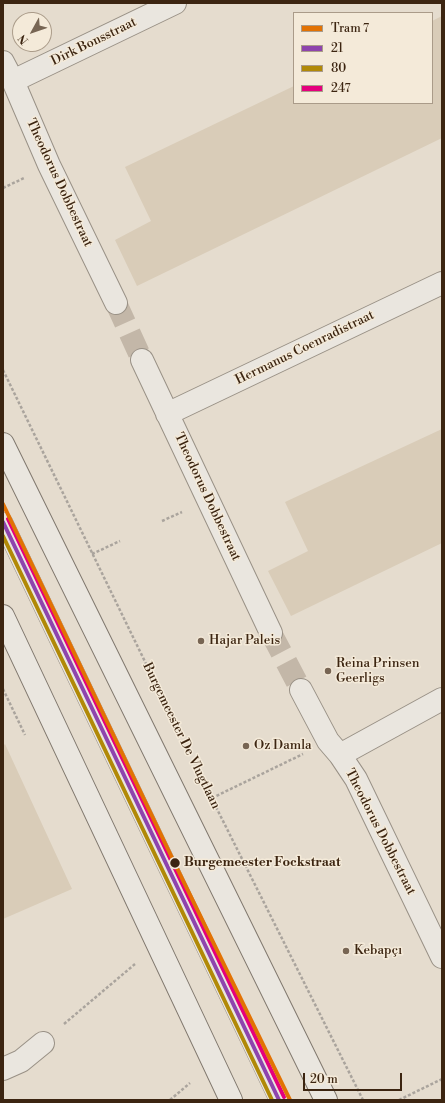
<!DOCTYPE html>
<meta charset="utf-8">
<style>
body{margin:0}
#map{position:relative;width:445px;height:1103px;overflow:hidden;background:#e5dcce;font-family:"Libre Bodoni",serif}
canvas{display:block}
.frame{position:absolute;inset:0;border:4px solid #3c2511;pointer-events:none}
.legend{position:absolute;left:293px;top:12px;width:140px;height:92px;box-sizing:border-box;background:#f4ead9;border:1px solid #aa9b89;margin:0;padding:5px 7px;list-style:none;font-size:12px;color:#3c2511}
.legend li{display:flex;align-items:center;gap:8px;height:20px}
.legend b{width:20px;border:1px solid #aa9b89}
.north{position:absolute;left:12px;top:12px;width:40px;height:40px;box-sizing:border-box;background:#f4ead9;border:1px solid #aa9b89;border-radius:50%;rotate:230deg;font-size:11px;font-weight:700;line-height:16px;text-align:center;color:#3c2511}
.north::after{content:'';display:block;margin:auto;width:14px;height:18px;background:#776553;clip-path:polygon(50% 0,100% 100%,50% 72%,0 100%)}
.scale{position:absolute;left:303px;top:1073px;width:99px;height:18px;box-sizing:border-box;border:2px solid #3c2511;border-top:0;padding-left:5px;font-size:12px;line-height:14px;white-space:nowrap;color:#3c2511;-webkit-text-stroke:3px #f4ead9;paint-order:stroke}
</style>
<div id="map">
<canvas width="445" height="1103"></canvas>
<div class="frame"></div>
<ul class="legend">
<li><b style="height:5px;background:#e27203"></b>Tram 7</li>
<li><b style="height:5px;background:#8e44ad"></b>21</li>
<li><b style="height:5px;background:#b18907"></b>80</li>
<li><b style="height:5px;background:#e5007d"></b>247</li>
</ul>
<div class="north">N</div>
<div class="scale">20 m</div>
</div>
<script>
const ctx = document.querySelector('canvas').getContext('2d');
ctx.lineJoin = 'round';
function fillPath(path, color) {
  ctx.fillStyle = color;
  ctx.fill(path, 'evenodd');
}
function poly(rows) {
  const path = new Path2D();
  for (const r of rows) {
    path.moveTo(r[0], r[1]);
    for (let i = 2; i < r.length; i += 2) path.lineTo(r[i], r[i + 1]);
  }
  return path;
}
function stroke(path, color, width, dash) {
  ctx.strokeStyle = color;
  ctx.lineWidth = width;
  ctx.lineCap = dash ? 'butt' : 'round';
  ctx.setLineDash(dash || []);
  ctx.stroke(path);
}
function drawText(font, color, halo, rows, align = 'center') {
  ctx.font = font + ' "Libre Bodoni",serif';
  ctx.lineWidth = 3;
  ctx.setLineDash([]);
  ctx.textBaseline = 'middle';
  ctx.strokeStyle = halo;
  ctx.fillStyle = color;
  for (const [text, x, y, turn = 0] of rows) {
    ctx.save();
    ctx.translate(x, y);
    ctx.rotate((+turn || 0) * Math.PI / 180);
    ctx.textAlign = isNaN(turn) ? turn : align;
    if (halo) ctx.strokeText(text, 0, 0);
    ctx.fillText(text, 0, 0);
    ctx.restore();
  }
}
fillPath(poly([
 [442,16,442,138,137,286,115,240,151,221,125,167,294,86,294,103,432,103,432,21],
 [442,429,442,543,291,616,268,571,308,551,285,502],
 [5,744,72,889,3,919,3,746]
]), '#d9ccb8');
stroke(poly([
 [116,303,142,360],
 [271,633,301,690]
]), '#c3b7a8', 22, [22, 11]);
const service = poly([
 [3,522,279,1100]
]);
const minor = poly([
 [3,62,13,81,49,165,116,303],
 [13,81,175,3],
 [142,360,271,633],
 [167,414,442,283],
 [301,690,328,741,340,755,356,779,442,957],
 [340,755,442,699],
 [3,1069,21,1061,43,1043]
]);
const secondary = poly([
 [3,444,326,1100],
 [3,616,231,1100]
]);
stroke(service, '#999186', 20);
stroke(minor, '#999186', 24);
stroke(secondary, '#80786e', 24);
stroke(poly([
 [3,188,24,178],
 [3,370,171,715],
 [162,521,182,512],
 [92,554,120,541],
 [3,689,25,735],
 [212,798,303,754],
 [216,807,363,1100],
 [64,1024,135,964],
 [170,1100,190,1083],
 [399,1100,442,1079]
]), '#aaa49d', 2.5, [3, 2]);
stroke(service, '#eae6df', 19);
stroke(minor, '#eae6df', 22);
stroke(secondary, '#eae6df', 22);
stroke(poly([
 [3,522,279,1100]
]), '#8e44ad', 4);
stroke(poly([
 [3,536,272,1100]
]), '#b18907', 4);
stroke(poly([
 [8,519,284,1097]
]), '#e5007d', 4);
stroke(poly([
 [3,504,175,864,290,1100]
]), '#e27203', 4);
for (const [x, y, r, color] of [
 [201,641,4,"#776553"],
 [328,671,4,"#776553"],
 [246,746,4,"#776553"],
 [175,863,5.5,"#3c2511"],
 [346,951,4,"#776553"]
]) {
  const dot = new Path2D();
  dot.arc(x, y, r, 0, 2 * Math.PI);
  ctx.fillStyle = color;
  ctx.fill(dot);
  stroke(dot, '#f4ead9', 1.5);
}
drawText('13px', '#3c2511', '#f4ead9', [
 ["Dirk Bonsstraat",94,42,-26],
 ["Theodorus Dobbestraat",59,183,65],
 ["Hermanus Coenradistraat",305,348,-26],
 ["Theodorus Dobbestraat",207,497,65],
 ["Burgemeester De Vlugtlaan",181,736,64],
 ["Theodorus Dobbestraat",380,832,63]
]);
drawText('13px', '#3c2511', '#f4ead9', [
 ["Hajar Paleis",209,641],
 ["Reina Prinsen",336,664],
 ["Geerligs",336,679],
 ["Oz Damla",254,746],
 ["Kebapçı",354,951]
], 'left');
drawText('bold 13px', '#3c2511', '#f4ead9', [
 ["Burgemeester Fockstraat",184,863]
], 'left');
</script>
